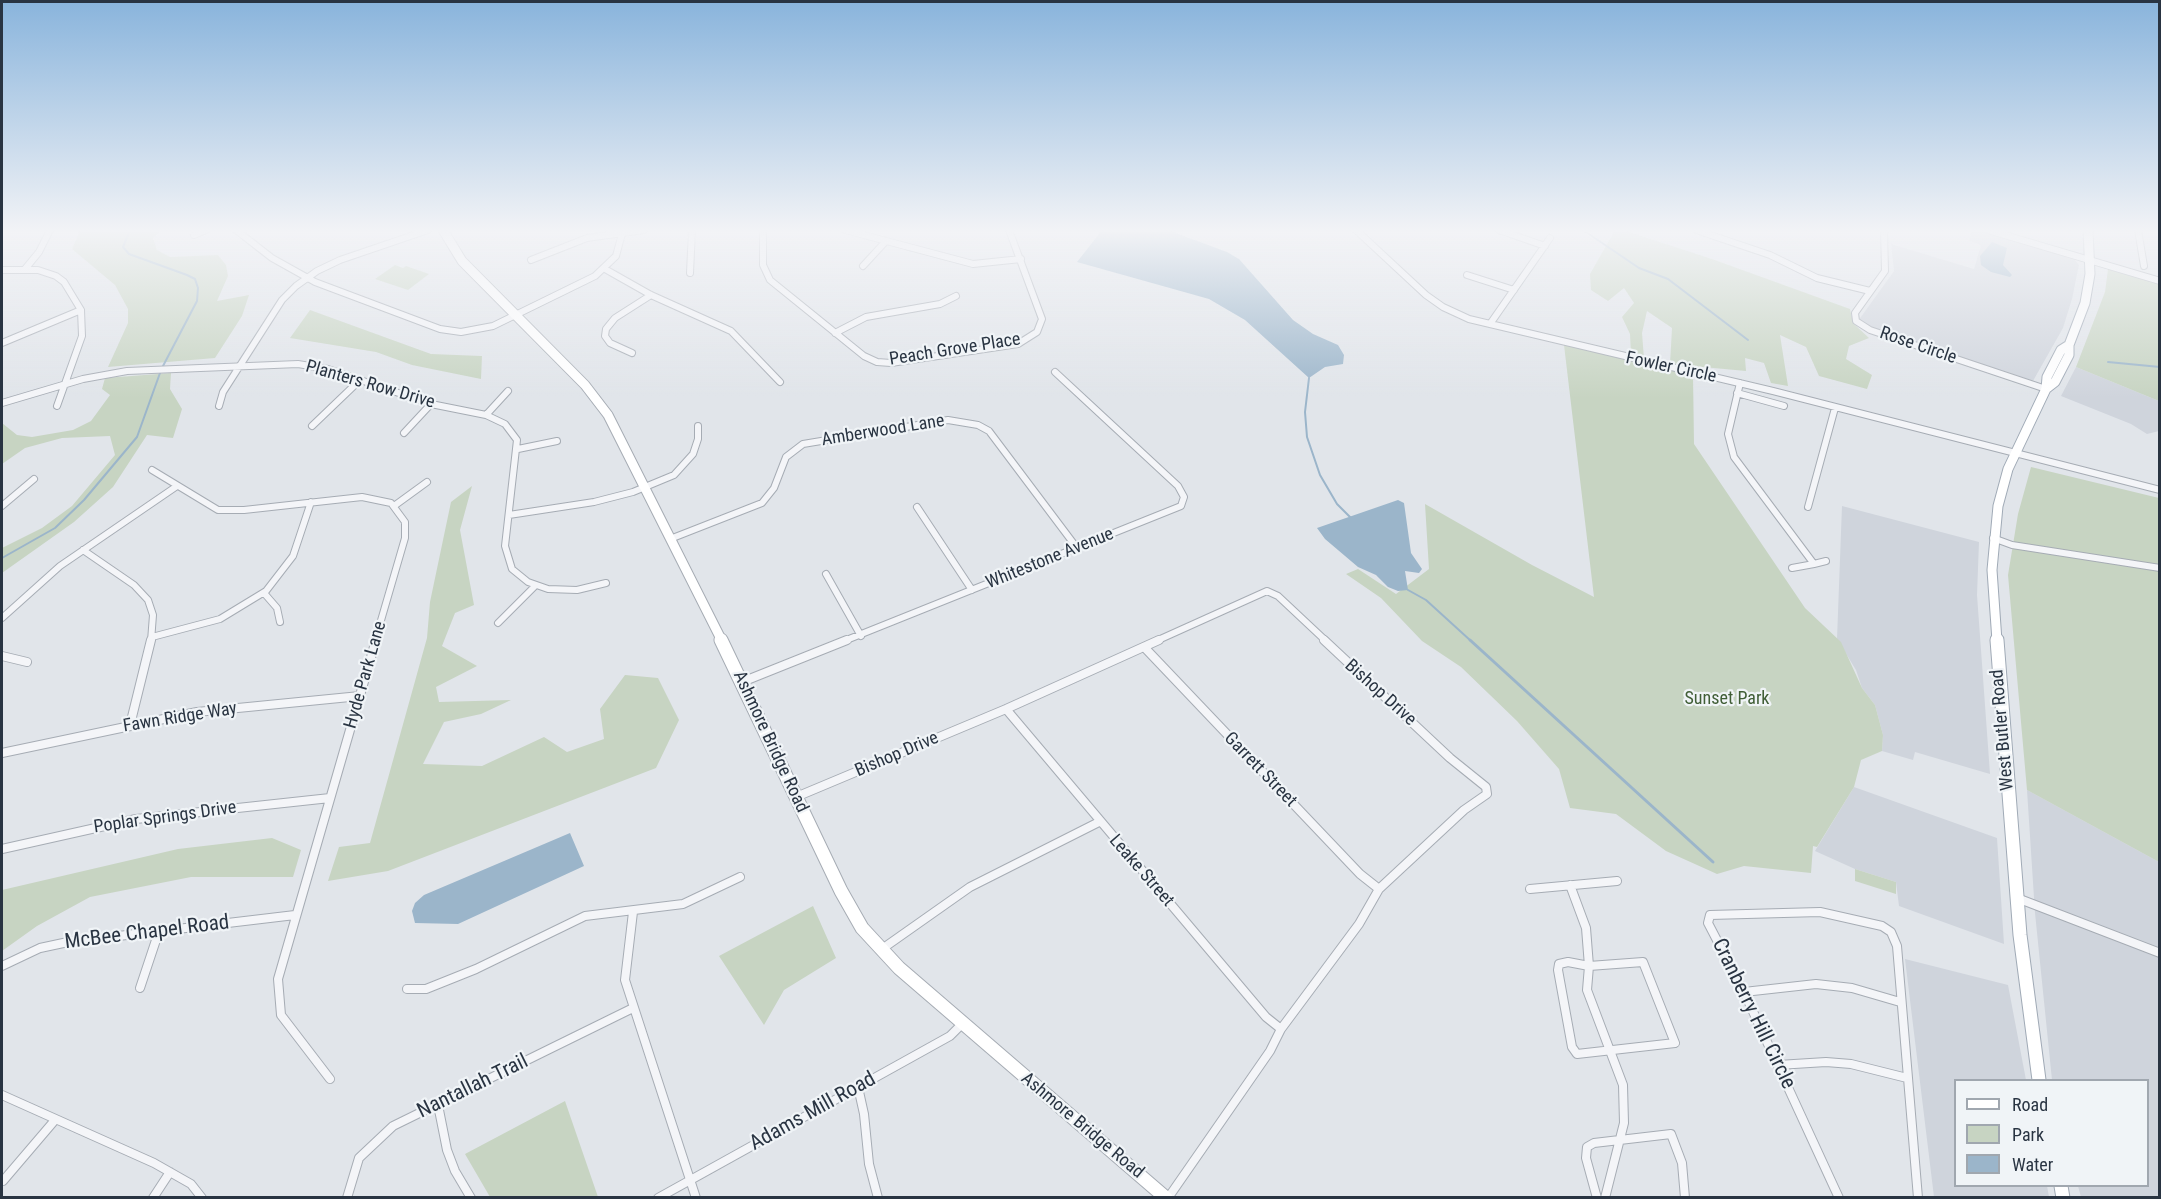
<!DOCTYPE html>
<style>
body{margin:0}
#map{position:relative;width:2161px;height:1199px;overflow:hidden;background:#e1e5ea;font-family:"Roboto Condensed",sans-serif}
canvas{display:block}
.frame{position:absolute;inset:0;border:3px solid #293442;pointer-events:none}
.legend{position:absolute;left:1954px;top:1079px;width:195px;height:108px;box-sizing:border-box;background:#f0f4f7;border:2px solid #a0a7af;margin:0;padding:8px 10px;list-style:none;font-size:18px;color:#293442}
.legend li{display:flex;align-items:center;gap:12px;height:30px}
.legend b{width:30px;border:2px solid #a0a7af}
</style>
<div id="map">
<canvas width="2161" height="1199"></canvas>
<div class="frame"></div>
<ul class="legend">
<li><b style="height:8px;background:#fff"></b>Road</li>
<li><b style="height:16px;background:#c7d4c2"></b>Park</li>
<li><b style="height:16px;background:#9bb5ca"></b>Water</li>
</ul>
</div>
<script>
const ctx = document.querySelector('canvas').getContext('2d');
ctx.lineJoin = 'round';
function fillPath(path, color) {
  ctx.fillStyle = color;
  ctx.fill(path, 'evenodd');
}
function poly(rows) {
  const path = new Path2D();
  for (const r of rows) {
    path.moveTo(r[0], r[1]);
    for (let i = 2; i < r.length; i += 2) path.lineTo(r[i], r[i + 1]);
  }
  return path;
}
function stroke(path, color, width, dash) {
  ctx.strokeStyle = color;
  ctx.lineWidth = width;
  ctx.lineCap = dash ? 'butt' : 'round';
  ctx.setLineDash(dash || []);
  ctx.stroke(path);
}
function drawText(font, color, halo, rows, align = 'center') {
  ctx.font = font + ' "Roboto Condensed",sans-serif';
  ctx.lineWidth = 4.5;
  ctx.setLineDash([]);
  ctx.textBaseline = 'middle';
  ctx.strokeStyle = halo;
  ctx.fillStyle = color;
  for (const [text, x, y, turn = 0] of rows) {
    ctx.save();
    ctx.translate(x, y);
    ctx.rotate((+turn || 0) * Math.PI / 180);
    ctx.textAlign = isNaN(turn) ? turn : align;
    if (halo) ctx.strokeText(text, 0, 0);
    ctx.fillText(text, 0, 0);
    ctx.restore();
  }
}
fillPath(poly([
 [1972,230,1982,230,2021,242,2075,260,2079,265,2072,299,2063,328,2033,381,1866,327,1858,321,1894,271,1891,244,1974,269,1981,245,1969,241],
 [2076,367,2159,401,2159,431,2147,434,2131,424,2061,396],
 [1842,506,1979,542,1977,595,1990,774,1915,752,1913,760,1882,751,1883,735,1875,705,1862,688,1856,670,1837,639],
 [1854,787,1997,838,2004,944,1899,906,1896,882,1855,869,1815,851],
 [2027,790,2159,862,2159,1197,2081,1197,2078,1186,2148,1186,2148,1080,2052,1080,2035,913],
 [1905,959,2008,985,2026,1080,1956,1080,1956,1186,2047,1186,2049,1197,1934,1197]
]), '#cfd4dc');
fillPath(poly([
 [80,230,162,230,153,238,157,250,170,257,218,255,226,265,228,276,217,301,249,295,242,316,215,358,108,367,128,323,128,309,115,285,72,249],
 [1615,230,1623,230,1712,259,1850,309,1853,323,1869,338,1849,346,1846,359,1872,375,1867,389,1819,376,1806,347,1780,335,1788,386,1771,383,1764,363,1745,358,1746,371,1670,364,1672,328,1647,311,1642,333,1644,358,1631,354,1630,334,1622,317,1634,303,1624,288,1608,301,1591,290,1590,274],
 [395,265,403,268,406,266,429,274,408,290,375,279],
 [2108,269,2159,284,2159,401,2076,367,2105,292],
 [310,310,431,354,482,356,481,379,412,365,376,352,290,338],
 [1564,345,1693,374,1694,444,1805,608,1841,642,1862,688,1875,705,1883,735,1882,751,1861,760,1854,787,1817,847,1813,846,1811,873,1744,866,1717,874,1666,851,1616,814,1570,808,1559,769,1517,721,1461,667,1422,641,1381,598,1346,574,1358,569,1396,594,1429,569,1425,504,1532,565,1594,597],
 [171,373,170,389,182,409,173,438,147,435,113,487,74,522,2,573,2,548,42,528,72,506,115,455,110,436,62,438,25,448,2,464,2,423,17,435,32,437,73,430,91,421,110,395,102,389,105,378],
 [2031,467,2159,498,2159,862,2027,790,2008,575,2018,514],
 [472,486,460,530,474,605,455,613,442,646,477,666,436,687,439,702,511,700,481,714,444,722,423,764,482,766,544,737,567,752,604,739,600,709,625,675,658,678,679,720,656,768,388,871,328,881,339,847,370,843,427,638,430,602,451,502],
 [272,838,301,850,293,877,191,877,90,897,37,926,2,951,2,890,178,849],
 [1855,869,1896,882,1896,894,1855,881],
 [813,906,836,958,784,990,764,1025,719,956],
 [565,1101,598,1197,490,1197,465,1154]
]), '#c7d4c2');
fillPath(poly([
 [1102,230,1168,230,1227,252,1239,259,1293,320,1313,334,1338,345,1344,355,1343,364,1325,367,1309,378,1245,320,1209,299,1077,262],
 [1992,242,2007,248,2003,265,2012,275,2010,277,1991,272,1981,265,1980,256],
 [1398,500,1404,503,1411,553,1422,569,1419,573,1405,571,1408,590,1398,591,1388,587,1376,575,1358,567,1325,539,1317,528],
 [570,833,584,866,458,924,415,923,412,911,415,903,424,895]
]), '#9bb5ca');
stroke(poly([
 [130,230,123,247,129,254,187,275,195,279,198,288,197,301,163,366],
 [1583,230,1639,268,1668,279,1748,340],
 [2108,362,2160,367],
 [1309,378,1305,412,1307,437,1320,475,1337,504,1351,518],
 [2,558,55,528,84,500,137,437,160,373],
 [1408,590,1426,600,1471,641]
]), '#9bb5ca', 2);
stroke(poly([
 [1470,640,1713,862]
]), '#9bb5ca', 3);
const streetFar1 = poly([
 [236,230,272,258,315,282,440,329,461,332,493,326,595,276,616,256,623,230],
 [763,230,763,265,770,280,864,356,877,362,891,363,1018,344,1037,332,1042,319,1009,230],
 [845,230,973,264,1021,259],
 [1356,230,1426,295,1443,307,1469,319,1773,391,2160,490],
 [1499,230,1545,246],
 [1696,230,1770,255,1817,278,1870,291],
 [1884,230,1885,271,1855,313,1856,321,1870,330,2046,389],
 [1988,230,2160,281],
 [2138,230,2144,266],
 [194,235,206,230],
 [531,260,587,238,644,230],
 [863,266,886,241],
 [25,269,39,252,50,230],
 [605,269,651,295,731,331,780,382],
 [2,270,38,270,56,276,64,282,81,310,82,336,57,406],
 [690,273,692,230],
 [1467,275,1514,290],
 [1490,324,1550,238],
 [835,333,866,317,940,304,956,296],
 [2,343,81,310],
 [632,353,610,343,605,336,606,329,615,318,651,295],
 [1740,383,1728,434,1734,457,1814,564,1792,568],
 [1737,393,1784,406],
 [2,403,83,379,127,371,298,364,328,369,431,404,486,415,505,424,517,440,505,546,512,569,528,582,548,589,577,590,606,583],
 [219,406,223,392,282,300,296,286,317,271,340,260,428,230],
 [486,415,508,391],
 [312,426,360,380],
 [404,433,431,404],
 [518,449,557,441],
 [152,470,218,510,244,510,362,497,391,503,405,522,405,538,375,641],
 [2,506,34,479],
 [394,506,427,482],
 [917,507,972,590],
 [1808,507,1835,408],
 [509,515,594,502,633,492,674,475,693,454,698,439,698,426],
 [1993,538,2012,545,2160,568],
 [670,539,762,503,774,488,786,457,803,444,948,420,978,425,989,431,1077,548],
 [83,550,134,585,148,600,153,615,151,641],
 [1814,564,1826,561],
 [826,574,861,636],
 [264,593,277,608,280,622],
 [2,618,60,566,177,486],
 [498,623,535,586],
 [152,637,220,619,266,591,293,556,311,502],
 [844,641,1181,506,1184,497,1178,486,1055,372],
 [1156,641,1267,591,1278,596,1326,641]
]);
const street = poly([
 [1145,648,1360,874,1379,889],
 [2,656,27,662],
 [742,682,847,640],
 [1006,709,1266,1017,1281,1029],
 [130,725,151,640],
 [2,753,197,712,360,696],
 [796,797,1006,709,1159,640],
 [2,849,136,819,330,798],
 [1570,885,1586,928,1589,966,1587,990,1623,1085,1624,1123,1605,1198],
 [1530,889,1617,881],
 [2017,898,2160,953],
 [633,912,625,980,696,1198],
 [882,949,970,887,1099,822],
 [1568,962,1589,966,1643,962,1675,1043,1577,1054,1572,1047,1558,970,1559,964,1568,962],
 [2,966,40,948,68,942,295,915],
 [140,988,159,931],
 [407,989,426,989,476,969,585,916,683,904,740,877],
 [1744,992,1816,984,1852,988,1900,1002],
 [1778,1065,1826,1062,1851,1064,1907,1078],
 [330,1079,281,1015,278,979,376,640],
 [858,1087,864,1114,869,1164,878,1198],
 [2,1095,154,1163,191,1184,202,1198],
 [438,1105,447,1150,455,1171,471,1198],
 [3,1181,55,1120],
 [153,1198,170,1172],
 [347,1198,359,1158,393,1126,633,1008],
 [658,1198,950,1036,964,1022],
 [1168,1198,1270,1051,1281,1029,1359,924,1379,889,1464,810,1487,794,1486,787,1450,758,1324,640],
 [1597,1198,1586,1158,1587,1147,1594,1143,1671,1134,1682,1163,1685,1198],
 [1839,1198,1744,992,1708,923,1710,915,1820,912,1882,926,1891,932,1897,946,1918,1198]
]);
const secondaryFar1 = poly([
 [443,230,462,261,585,385,608,415,722,641]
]);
const secondary = poly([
 [721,640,841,891,862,928,899,968,1166,1198]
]);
const primaryFar1 = poly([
 [2046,389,2055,382,2069,355,2069,345,2085,303,2090,274,2088,230],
 [1997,641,1992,570,1998,506,2008,469,2046,389,2047,377,2061,350,2069,345]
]);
const primary = poly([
 [1997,640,2020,935,2039,1080],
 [2061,1186,2063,1198]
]);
stroke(streetFar1, '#a6acb4', 8);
stroke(street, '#a6acb4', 10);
stroke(secondaryFar1, '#a6acb4', 11);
stroke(secondary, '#a6acb4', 15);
stroke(primaryFar1, '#a0aab6', 11);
stroke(primary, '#a0aab6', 15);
stroke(streetFar1, '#f4f5f8', 6);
stroke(street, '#f4f5f8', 8);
stroke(secondaryFar1, '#fff', 9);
stroke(secondary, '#fff', 13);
stroke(primaryFar1, '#fff', 9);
stroke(primary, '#fff', 13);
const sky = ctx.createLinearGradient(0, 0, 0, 398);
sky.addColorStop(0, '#89b4dc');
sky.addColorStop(0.58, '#f2f3f6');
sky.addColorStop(1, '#f2f3f600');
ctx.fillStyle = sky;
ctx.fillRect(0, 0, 2161, 398);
drawText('18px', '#293442', '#f0f4f7', [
 ["Rose Circle",1918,346,19],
 ["Peach Grove Place",955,350,-9],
 ["Fowler Circle",1671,368,12],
 ["Planters Row Drive",370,385,16],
 ["Amberwood Lane",883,431,-9],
 ["Whitestone Avenue",1050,559,-22],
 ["Hyde Park Lane",366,675,-74],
 ["Bishop Drive",1380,693,42],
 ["Fawn Ridge Way",180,718,-9],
 ["West Butler Road",2003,730,-95],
 ["Ashmore Bridge Road",770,742,65],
 ["Bishop Drive",897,755,-23],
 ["Garrett Street",1260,770,46],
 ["Poplar Springs Drive",165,818,-8],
 ["Leake Street",1141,871,49],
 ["Ashmore Bridge Road",1082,1126,40]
]);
drawText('18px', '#405e36', '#f0f4f7', [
 ["Sunset Park",1727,699]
]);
drawText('21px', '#293442', '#f0f4f7', [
 ["McBee Chapel Road",147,933,-7],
 ["Cranberry Hill Circle",1753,1014,64],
 ["Nantallah Trail",473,1087,-26],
 ["Adams Mill Road",813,1112,-29]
]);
</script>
